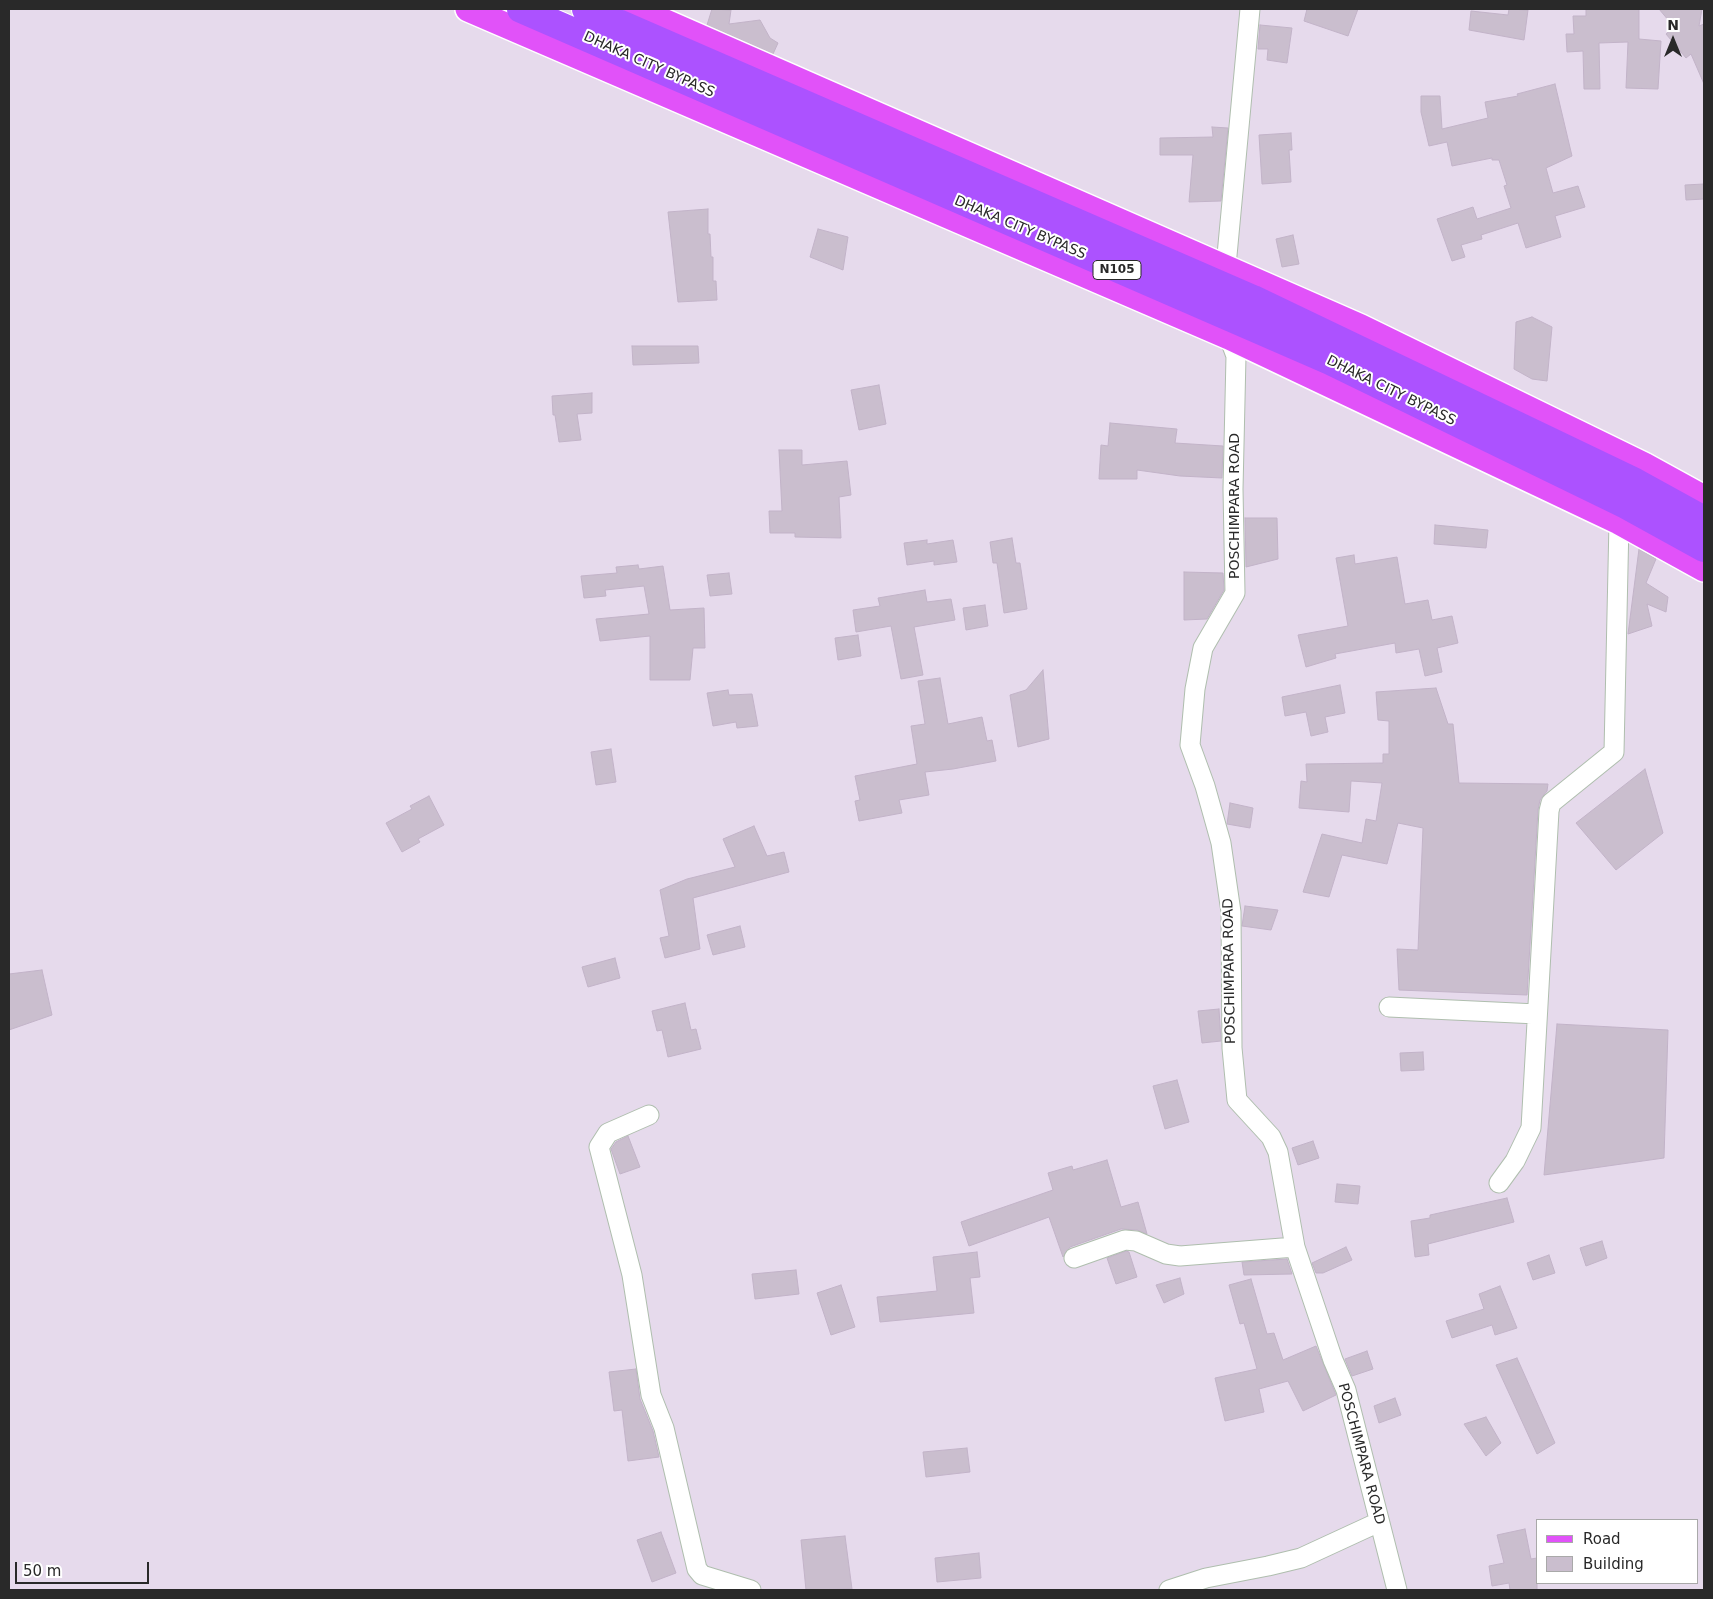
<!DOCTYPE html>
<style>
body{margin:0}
#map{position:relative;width:1713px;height:1599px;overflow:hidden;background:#e6daec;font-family:"DejaVu Sans",sans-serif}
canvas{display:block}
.frame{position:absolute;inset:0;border:10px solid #292929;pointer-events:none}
.legend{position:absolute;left:1536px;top:1519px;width:162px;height:65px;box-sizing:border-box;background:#fff;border:1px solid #a9a9a9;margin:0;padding:6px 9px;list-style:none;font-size:15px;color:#292929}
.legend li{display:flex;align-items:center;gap:10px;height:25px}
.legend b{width:25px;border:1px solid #a9a9a9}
.north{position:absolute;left:1648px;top:15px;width:50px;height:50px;-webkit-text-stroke:4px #fff;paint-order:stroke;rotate:0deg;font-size:14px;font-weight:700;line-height:20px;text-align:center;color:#292929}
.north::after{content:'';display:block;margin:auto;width:18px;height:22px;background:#292929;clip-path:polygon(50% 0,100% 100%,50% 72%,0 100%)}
.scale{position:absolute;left:15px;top:1562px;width:134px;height:22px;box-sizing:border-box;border:2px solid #292929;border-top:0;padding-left:6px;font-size:15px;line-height:18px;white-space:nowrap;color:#292929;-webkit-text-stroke:4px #fff;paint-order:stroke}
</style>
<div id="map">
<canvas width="1713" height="1599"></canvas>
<div class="frame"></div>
<ul class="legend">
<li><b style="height:6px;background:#e152f9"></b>Road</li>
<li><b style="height:14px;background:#cabece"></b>Building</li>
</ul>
<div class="north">N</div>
<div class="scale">50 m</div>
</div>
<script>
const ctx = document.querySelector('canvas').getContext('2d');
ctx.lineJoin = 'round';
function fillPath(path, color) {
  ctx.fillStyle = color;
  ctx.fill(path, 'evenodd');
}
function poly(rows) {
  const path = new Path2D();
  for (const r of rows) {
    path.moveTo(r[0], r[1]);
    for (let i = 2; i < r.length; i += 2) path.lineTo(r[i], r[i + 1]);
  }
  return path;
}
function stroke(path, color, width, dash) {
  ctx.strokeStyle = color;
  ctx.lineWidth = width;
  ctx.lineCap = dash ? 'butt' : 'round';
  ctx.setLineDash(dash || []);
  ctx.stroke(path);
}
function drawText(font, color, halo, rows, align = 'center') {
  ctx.font = font + ' "DejaVu Sans",sans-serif';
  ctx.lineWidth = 4;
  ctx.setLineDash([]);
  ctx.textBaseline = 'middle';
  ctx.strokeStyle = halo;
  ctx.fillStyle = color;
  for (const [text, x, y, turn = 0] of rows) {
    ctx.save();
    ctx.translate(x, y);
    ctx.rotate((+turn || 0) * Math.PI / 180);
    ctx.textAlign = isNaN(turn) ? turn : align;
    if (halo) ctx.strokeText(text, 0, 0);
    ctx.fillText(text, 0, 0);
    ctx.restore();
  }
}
const building = poly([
 [712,9,731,10,729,24,760,20,770,38,778,43,773,54,707,25,712,9],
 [1307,9,1358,9,1348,36,1304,21,1307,9],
 [1509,9,1528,10,1524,40,1469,30,1471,11,1508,15,1509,9],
 [1586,9,1639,9,1639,39,1661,41,1658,89,1626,88,1628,42,1599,43,1600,89,1584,89,1583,51,1567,52,1566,34,1574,34,1573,16,1586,16,1586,9],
 [1659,9,1702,9,1699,26,1704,24,1704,84,1691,54,1686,58,1666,34,1674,27,1659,9],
 [1260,25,1292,28,1287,63,1267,60,1268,49,1258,49,1260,25],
 [1555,84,1572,156,1546,168,1553,193,1578,186,1585,207,1555,216,1561,237,1526,248,1518,223,1481,235,1482,239,1461,245,1465,257,1452,261,1437,219,1473,207,1477,219,1511,208,1504,186,1507,185,1499,160,1492,160,1492,158,1452,166,1447,142,1429,146,1421,112,1421,96,1440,96,1442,129,1488,118,1485,102,1518,96,1517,94,1555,84],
 [1212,127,1228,128,1221,201,1189,202,1193,155,1160,155,1160,138,1213,137,1212,127],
 [1291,133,1292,150,1289,150,1291,182,1262,184,1259,135,1291,133],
 [1704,184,1704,199,1686,200,1685,185,1704,184],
 [708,209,708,234,710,234,711,257,713,257,713,281,716,281,717,300,678,302,668,212,708,209],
 [818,229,848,237,843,270,810,257,818,229],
 [1293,235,1299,264,1282,267,1276,239,1293,235],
 [1532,317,1552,327,1547,381,1532,379,1514,369,1516,322,1532,317],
 [632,346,698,346,699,363,633,365,632,346],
 [879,385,886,424,859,430,851,390,879,385],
 [592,393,592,413,577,414,581,440,559,442,555,415,553,415,552,396,592,393],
 [1110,423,1177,429,1175,443,1223,446,1222,478,1180,476,1137,470,1137,479,1099,479,1101,445,1108,446,1110,423],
 [779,450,802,450,802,465,847,461,851,495,839,497,841,538,795,537,795,533,770,533,769,511,782,511,779,450],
 [1245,518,1277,518,1278,559,1246,567,1245,518],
 [1435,525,1488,530,1486,548,1434,544,1435,525],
 [1012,538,1016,563,1020,563,1027,609,1004,613,997,563,993,563,990,542,1012,538],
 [927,540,927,544,953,540,957,562,934,565,934,561,907,565,904,543,927,540],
 [1639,549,1656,559,1646,583,1668,597,1666,612,1647,604,1652,626,1628,634,1639,549],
 [1354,555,1355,564,1397,557,1405,604,1428,600,1432,620,1452,616,1458,643,1437,648,1442,672,1425,676,1419,649,1396,653,1395,643,1335,654,1336,658,1306,667,1298,635,1348,626,1336,558,1354,555],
 [638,565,639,569,663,566,670,610,704,608,705,648,693,648,690,680,650,680,650,636,600,641,596,619,649,614,644,586,605,590,606,596,584,598,581,576,617,573,616,567,638,565],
 [1184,572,1223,573,1224,590,1207,619,1184,620,1184,572],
 [729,573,732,594,710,596,707,575,729,573],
 [925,590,927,602,951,599,955,620,914,627,923,675,901,679,891,626,856,632,853,610,880,606,878,598,925,590],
 [985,605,988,626,966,630,963,608,985,605],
 [858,635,861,656,838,660,835,638,858,635],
 [1043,670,1049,739,1018,747,1010,695,1026,690,1043,670],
 [940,678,948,724,982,717,987,741,992,740,996,761,953,769,925,772,929,795,899,800,902,813,859,821,855,801,860,800,855,776,917,764,911,726,925,724,918,681,940,678],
 [1340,685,1345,713,1325,717,1328,732,1311,736,1306,712,1285,716,1282,697,1340,685],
 [1436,688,1448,724,1453,724,1459,783,1548,784,1547,791,1540,800,1538,810,1527,995,1399,990,1397,949,1418,950,1423,828,1398,823,1387,864,1342,855,1329,897,1303,892,1322,834,1362,843,1366,819,1376,821,1382,783,1351,781,1349,812,1299,808,1301,781,1307,782,1306,764,1383,763,1383,754,1389,754,1389,721,1378,720,1376,692,1436,688],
 [728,690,729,695,752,694,758,726,737,728,736,722,713,726,707,693,728,690],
 [611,749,616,782,596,785,591,752,611,749],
 [1645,769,1663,833,1616,870,1576,823,1645,769],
 [429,796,444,825,418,839,420,842,402,852,386,823,412,809,410,806,429,796],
 [1230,803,1253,808,1250,828,1227,824,1230,803],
 [754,826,767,856,784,852,789,872,693,898,700,949,665,958,660,938,669,936,660,890,687,879,735,867,723,839,754,826],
 [1245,906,1278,910,1271,930,1242,926,1245,906],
 [740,926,745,947,713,955,707,935,740,926],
 [615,958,620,978,588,987,582,967,615,958],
 [42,970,52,1015,9,1030,9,974,42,970],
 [685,1003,691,1030,696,1029,701,1049,668,1057,662,1030,657,1031,652,1011,685,1003],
 [1219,1009,1221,1041,1202,1043,1198,1011,1219,1009],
 [1557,1024,1668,1030,1664,1158,1544,1175,1557,1024],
 [1423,1052,1424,1070,1401,1071,1400,1053,1423,1052],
 [1177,1080,1189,1122,1165,1129,1153,1086,1177,1080],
 [628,1136,640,1167,620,1174,611,1149,616,1142,628,1136],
 [1313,1141,1319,1158,1298,1165,1292,1148,1313,1141],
 [1107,1160,1121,1207,1138,1202,1147,1234,1137,1230,1121,1229,1070,1247,1063,1257,1049,1217,969,1246,961,1222,1053,1190,1048,1173,1072,1166,1073,1170,1107,1160],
 [1337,1184,1360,1186,1358,1204,1335,1202,1337,1184],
 [1507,1198,1514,1222,1428,1244,1429,1255,1415,1257,1411,1221,1430,1218,1430,1215,1507,1198],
 [1602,1241,1607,1258,1586,1266,1580,1248,1602,1241],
 [1346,1247,1352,1260,1323,1273,1316,1273,1312,1263,1346,1247],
 [1126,1251,1129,1252,1137,1277,1116,1284,1107,1258,1126,1251],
 [977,1252,980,1277,970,1278,974,1313,880,1322,877,1297,937,1291,933,1257,977,1252],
 [1549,1255,1555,1273,1533,1280,1527,1263,1549,1255],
 [1287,1259,1292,1274,1244,1275,1242,1262,1287,1259],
 [796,1270,799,1294,755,1299,752,1274,796,1270],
 [1180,1278,1184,1294,1164,1303,1156,1285,1180,1278],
 [1251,1279,1267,1334,1274,1333,1283,1360,1316,1346,1336,1395,1303,1411,1288,1381,1259,1389,1264,1412,1225,1421,1215,1378,1257,1369,1244,1323,1240,1324,1229,1285,1251,1279],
 [841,1285,855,1327,831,1335,817,1293,841,1285],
 [1500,1286,1517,1328,1495,1335,1492,1325,1452,1338,1446,1321,1484,1309,1479,1294,1500,1286],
 [1367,1351,1373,1369,1352,1376,1345,1359,1367,1351],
 [1517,1358,1555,1443,1537,1454,1496,1365,1517,1358],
 [636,1369,640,1399,653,1431,659,1457,628,1461,622,1410,614,1411,609,1372,636,1369],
 [1395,1398,1401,1415,1379,1423,1374,1406,1395,1398],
 [1486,1417,1501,1443,1486,1456,1464,1424,1486,1417],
 [967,1448,970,1472,926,1477,923,1452,967,1448],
 [1525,1529,1531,1559,1537,1558,1537,1590,1510,1590,1509,1583,1492,1586,1489,1566,1504,1563,1497,1535,1525,1529],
 [661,1532,676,1573,652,1582,637,1540,661,1532],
 [845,1536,852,1589,806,1590,801,1540,845,1536],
 [979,1553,981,1578,937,1582,935,1558,979,1553]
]);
fillPath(building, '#cabece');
stroke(building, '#c2b3c8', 1);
const minor = poly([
 [1226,266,1250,9],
 [1229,337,1236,356,1233,489,1235,593,1203,648,1195,689,1190,745,1205,786,1221,843,1231,912,1232,1048,1237,1100,1271,1137,1278,1152,1295,1247,1333,1360,1346,1390,1397,1590],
 [1389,1007,1537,1014],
 [649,1115,608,1133,599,1147,632,1275,651,1395,664,1428,697,1569,702,1575,751,1590],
 [1499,1183,1515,1161,1531,1128,1549,811,1551,803,1614,752,1619,522],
 [1074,1258,1125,1240,1136,1241,1166,1254,1180,1256,1295,1247],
 [1169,1590,1206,1578,1268,1566,1301,1558,1379,1522]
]);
const major = poly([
 [468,9,1229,337,1619,522,1704,569],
 [636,9,1361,327,1644,465,1704,498]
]);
const highway = poly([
 [521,9,1330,361,1626,505,1704,548],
 [586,9,1253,299,1635,482,1704,520]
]);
stroke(minor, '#afbeae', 21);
stroke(major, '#fff', 28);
stroke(highway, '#fff', 30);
stroke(minor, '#fff', 19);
stroke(major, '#e152f9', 25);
stroke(highway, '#ac52ff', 28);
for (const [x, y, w] of [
 [1117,270,48]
]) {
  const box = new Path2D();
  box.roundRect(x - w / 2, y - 9.5, w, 19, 4);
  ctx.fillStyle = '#fff';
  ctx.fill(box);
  stroke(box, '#292929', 1);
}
drawText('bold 12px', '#292929', null, [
 ["N105",1117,270]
]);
drawText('14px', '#292929', '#fff', [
 ["DHAKA CITY BYPASS",649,65,24],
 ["DHAKA CITY BYPASS",1020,228,23],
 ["DHAKA CITY BYPASS",1391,391,26],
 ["POSCHIMPARA ROAD",1235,506,-90],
 ["POSCHIMPARA ROAD",1230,971,-91],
 ["POSCHIMPARA ROAD",1361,1454,75]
]);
</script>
